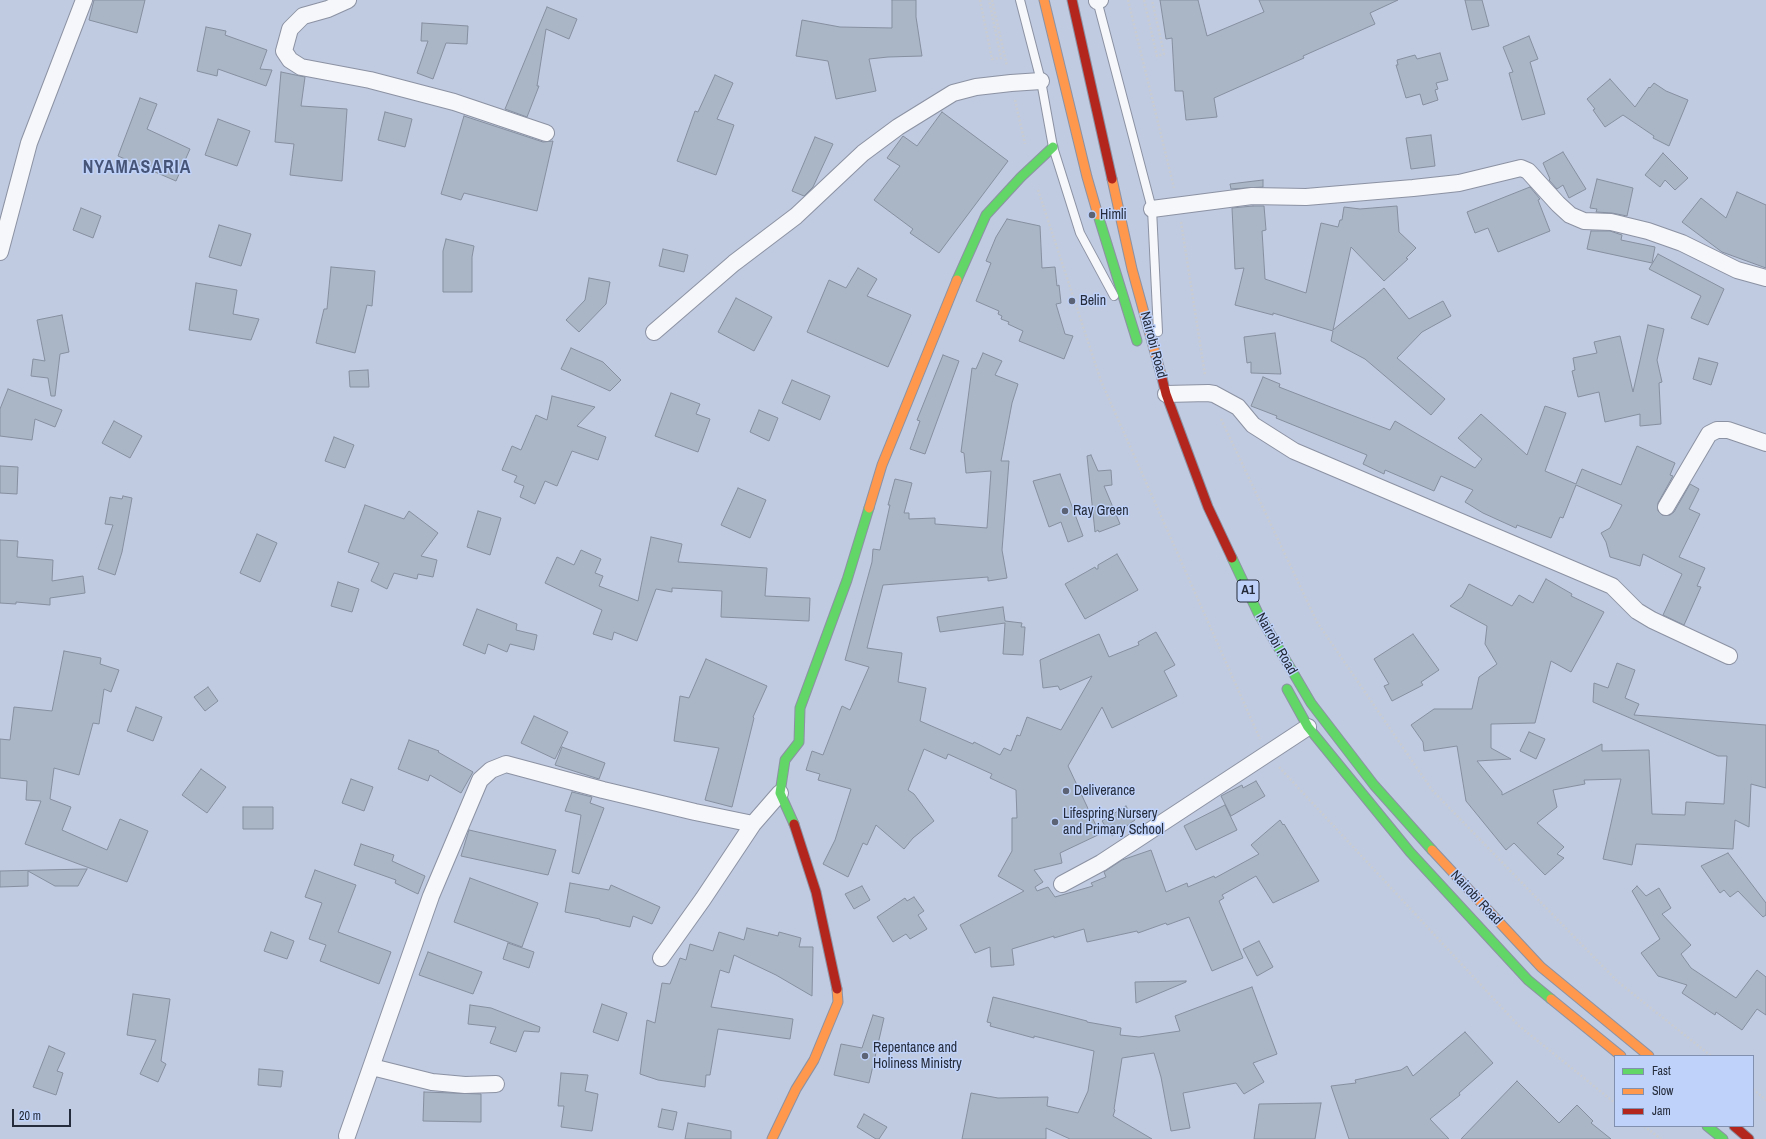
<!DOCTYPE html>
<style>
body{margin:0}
#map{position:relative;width:1766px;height:1139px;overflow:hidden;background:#c0cae0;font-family:"Archivo Narrow",sans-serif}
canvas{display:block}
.legend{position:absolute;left:1614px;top:1055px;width:140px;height:72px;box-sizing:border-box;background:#bfd2fa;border:1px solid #8190ae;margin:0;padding:5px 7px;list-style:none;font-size:12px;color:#252c3b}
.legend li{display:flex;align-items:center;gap:8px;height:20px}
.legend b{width:20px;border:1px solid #8190ae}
.scale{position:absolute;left:12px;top:1109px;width:59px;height:18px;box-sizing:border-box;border:2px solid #252c3b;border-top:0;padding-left:5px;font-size:12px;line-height:14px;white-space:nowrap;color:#252c3b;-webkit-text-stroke:3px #bfd2fa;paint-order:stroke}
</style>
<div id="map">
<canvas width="1766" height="1139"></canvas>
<ul class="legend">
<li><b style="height:5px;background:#63d668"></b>Fast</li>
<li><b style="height:5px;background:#ff974d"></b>Slow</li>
<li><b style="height:5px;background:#b3261e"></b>Jam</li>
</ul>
<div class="scale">20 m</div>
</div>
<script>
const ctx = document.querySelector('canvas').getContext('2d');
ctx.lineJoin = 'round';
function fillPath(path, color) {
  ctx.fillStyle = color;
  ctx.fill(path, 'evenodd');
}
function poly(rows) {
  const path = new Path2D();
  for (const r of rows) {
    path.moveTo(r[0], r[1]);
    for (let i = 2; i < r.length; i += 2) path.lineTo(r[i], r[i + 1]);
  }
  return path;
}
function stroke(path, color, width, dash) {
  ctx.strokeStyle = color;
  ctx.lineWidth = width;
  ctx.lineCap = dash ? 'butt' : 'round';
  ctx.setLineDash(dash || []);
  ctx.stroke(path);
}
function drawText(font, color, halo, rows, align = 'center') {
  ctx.font = font + ' "Archivo Narrow",sans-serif';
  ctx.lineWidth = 3;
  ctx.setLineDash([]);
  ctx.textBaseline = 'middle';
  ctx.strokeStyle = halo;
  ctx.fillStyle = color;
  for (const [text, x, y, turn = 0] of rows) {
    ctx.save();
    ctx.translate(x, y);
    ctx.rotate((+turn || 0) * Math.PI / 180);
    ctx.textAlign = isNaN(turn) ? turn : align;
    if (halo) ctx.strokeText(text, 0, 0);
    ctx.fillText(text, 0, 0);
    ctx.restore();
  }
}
const building = poly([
 [94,0,145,0,137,33,89,20,94,0],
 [892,0,916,0,916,17,922,56,888,57,869,59,876,91,836,99,828,61,796,56,802,20,840,27,892,28,892,0],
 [1160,0,1198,0,1207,36,1264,12,1259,0,1398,0,1370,13,1375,24,1303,56,1304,58,1214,98,1217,117,1186,120,1183,91,1175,91,1172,38,1166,39,1160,0],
 [1465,0,1482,0,1489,26,1472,30,1465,0],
 [547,7,577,19,569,39,546,29,537,86,539,86,527,117,505,109,547,7],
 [422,23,468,26,467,44,446,43,433,79,417,73,428,41,421,41,422,23],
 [206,27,226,31,225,35,267,50,260,69,272,70,266,86,218,69,217,76,197,71,206,27],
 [1529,36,1538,59,1530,62,1545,114,1522,120,1509,73,1513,72,1503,47,1529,36],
 [1440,53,1448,80,1436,83,1438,89,1435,90,1438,100,1423,105,1420,94,1406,98,1396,65,1398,65,1397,60,1415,55,1417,59,1440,53],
 [281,72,305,77,301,106,347,109,342,181,290,175,294,144,275,142,281,72],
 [715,75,733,83,717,119,734,125,716,175,677,161,695,111,698,112,715,75],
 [1610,79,1635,107,1649,87,1650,88,1654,83,1666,91,1688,100,1669,146,1653,138,1654,136,1623,115,1605,127,1593,110,1595,109,1587,99,1610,79],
 [140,98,157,104,147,129,190,149,176,181,118,156,140,98],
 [385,112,412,119,405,147,378,140,385,112],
 [942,112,1008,161,939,253,910,233,913,229,874,200,900,166,887,158,903,136,917,146,942,112],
 [464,116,543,142,553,141,537,211,464,193,461,200,441,194,464,116],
 [218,119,250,131,237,166,205,155,218,119],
 [1431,135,1435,166,1411,169,1406,138,1431,135],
 [815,137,833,144,813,187,804,196,792,191,815,137],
 [1563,152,1586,189,1569,198,1563,185,1557,189,1549,180,1550,179,1543,163,1563,152],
 [1663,153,1688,178,1675,190,1665,180,1660,187,1645,175,1663,153],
 [1597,179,1633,188,1627,216,1612,213,1596,212,1597,209,1590,208,1597,179],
 [1263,180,1263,187,1231,189,1230,184,1263,180],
 [1530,187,1540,199,1538,200,1550,231,1498,252,1488,228,1475,233,1467,212,1530,187],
 [1737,192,1766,205,1766,268,1722,252,1682,222,1701,198,1726,218,1737,192],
 [1253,206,1264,206,1266,230,1262,231,1265,279,1306,293,1321,223,1338,227,1340,220,1342,220,1344,207,1360,209,1397,206,1399,232,1416,248,1406,258,1408,259,1384,281,1351,247,1333,330,1384,288,1409,319,1443,301,1451,316,1422,332,1397,358,1445,399,1431,415,1365,359,1331,341,1333,331,1273,313,1273,315,1235,305,1244,268,1235,269,1232,208,1253,206],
 [81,208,101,216,93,238,73,230,81,208],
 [1007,219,1040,226,1042,268,1055,267,1057,286,1059,285,1061,303,1056,304,1065,334,1073,336,1064,359,1019,341,1023,331,1008,324,1009,322,1001,319,1002,316,998,314,999,311,976,301,991,263,986,261,996,237,1007,219],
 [219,225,251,234,241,266,209,257,219,225],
 [1591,231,1610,231,1622,235,1621,240,1655,247,1652,263,1587,249,1591,231],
 [446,239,474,246,472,257,472,292,443,292,443,251,446,239],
 [663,249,688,255,684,272,659,266,663,249],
 [1658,254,1724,289,1708,325,1691,318,1701,296,1649,269,1658,254],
 [331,267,375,271,372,306,367,305,355,353,316,343,324,309,327,309,331,267],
 [858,268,877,279,867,296,911,315,888,367,807,332,829,280,846,288,858,268],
 [589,278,610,282,606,304,579,332,566,320,585,300,589,278],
 [196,283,237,290,233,314,259,319,251,340,189,330,196,283],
 [736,298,772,317,754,351,718,332,736,298],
 [62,315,69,352,60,354,55,396,51,396,48,378,31,376,33,359,45,361,37,320,62,315],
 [1648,325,1664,329,1657,360,1662,382,1659,383,1661,424,1640,426,1640,414,1605,422,1599,392,1578,397,1572,371,1575,370,1573,358,1597,353,1594,342,1620,336,1633,392,1648,325],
 [1275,333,1281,374,1251,373,1251,362,1247,363,1244,337,1275,333],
 [571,348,603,362,621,380,610,391,561,369,571,348],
 [983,353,1002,361,995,375,1018,384,1012,403,1001,461,1009,461,1002,550,1007,578,988,581,988,577,883,585,867,648,902,653,898,682,926,688,920,721,973,744,974,742,1000,755,1004,748,1011,751,1017,735,1020,736,1027,717,1061,730,1092,676,1060,690,1058,686,1043,688,1040,660,1099,634,1109,657,1139,645,1138,642,1156,632,1175,665,1164,671,1177,696,1112,728,1102,707,1068,766,1100,834,1060,853,1062,863,1034,870,1043,882,1035,887,1037,891,1048,887,1055,897,1093,886,1091,883,1106,877,1104,872,1122,860,1151,850,1166,892,1187,883,1188,887,1214,876,1215,878,1259,854,1251,845,1280,820,1283,825,1284,824,1319,881,1273,903,1256,876,1222,895,1224,898,1219,901,1243,958,1212,971,1189,917,1167,925,1166,923,1138,933,1137,931,1087,942,1084,929,1054,938,1054,936,1012,949,1014,965,991,967,990,947,975,953,960,925,1024,891,998,876,1012,851,1012,818,1017,818,1016,790,990,778,992,774,948,754,946,759,924,749,908,790,914,794,934,821,913,838,904,849,876,825,867,845,863,843,848,877,823,864,835,840,851,789,818,780,820,774,806,770,812,751,823,755,842,706,850,710,869,667,845,660,872,562,873,549,880,550,890,505,888,505,895,479,912,483,904,513,909,513,909,519,935,518,935,524,987,528,991,471,966,473,964,453,961,452,972,368,976,369,983,353],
 [943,355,959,361,925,454,910,449,920,421,917,420,943,355],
 [1699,358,1718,363,1711,385,1693,379,1699,358],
 [368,370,369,387,350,387,349,371,368,370],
 [1263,377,1280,384,1279,387,1390,430,1395,421,1475,468,1482,459,1458,438,1481,414,1527,455,1545,406,1566,413,1545,471,1576,484,1582,469,1621,485,1637,446,1675,463,1670,475,1673,476,1658,503,1658,511,1662,515,1670,515,1674,512,1690,484,1699,489,1689,509,1700,514,1679,557,1705,568,1697,586,1701,587,1684,625,1663,615,1682,574,1643,554,1640,566,1610,557,1606,542,1601,533,1610,528,1622,505,1576,485,1563,518,1560,517,1551,538,1517,525,1516,528,1483,513,1465,502,1473,490,1441,476,1434,491,1385,470,1384,474,1363,464,1367,455,1276,418,1277,416,1251,406,1263,377],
 [792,380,830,396,820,420,782,403,792,380],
 [8,389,62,410,55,427,35,419,32,440,0,436,0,409,8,389],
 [671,393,700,404,696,414,710,419,698,452,655,436,671,393],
 [552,396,595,407,577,426,606,437,598,460,572,451,557,486,545,481,535,504,520,497,524,486,514,482,517,476,502,470,512,446,521,450,536,415,547,420,552,396],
 [759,410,778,418,769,441,750,432,759,410],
 [114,421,142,436,130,458,102,443,114,421],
 [334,437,354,445,345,468,325,461,334,437],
 [1091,455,1098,471,1111,470,1112,485,1104,486,1120,524,1099,532,1098,530,1095,532,1087,456,1091,455],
 [0,466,18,467,17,494,0,493,0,466],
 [1060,474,1083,536,1068,542,1061,522,1049,527,1033,481,1060,474],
 [738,488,766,500,750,538,721,525,738,488],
 [123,496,132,498,122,552,115,575,98,569,113,525,105,524,110,497,122,499,123,496],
 [365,505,404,519,409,511,438,533,421,556,437,560,433,577,418,574,417,579,394,573,387,589,371,581,379,563,348,552,365,505],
 [478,511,501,518,490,555,467,547,478,511],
 [257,534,277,543,260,582,240,573,257,534],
 [651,537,682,544,678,562,767,568,765,596,810,598,809,621,721,617,722,591,672,588,672,592,656,589,637,641,614,632,612,640,593,634,602,610,545,583,557,557,574,565,581,550,601,559,595,573,603,576,599,586,638,601,651,537],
 [0,540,18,541,17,557,53,560,52,581,83,576,85,593,50,598,50,605,16,602,16,604,0,603,0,540],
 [1117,554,1138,590,1085,619,1065,584,1095,567,1096,569,1098,569,1098,565,1117,554],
 [1546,579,1572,594,1571,596,1604,612,1571,672,1551,661,1535,723,1491,724,1491,748,1511,759,1477,761,1502,792,1502,795,1602,744,1602,751,1649,750,1652,814,1685,815,1686,802,1724,804,1727,756,1718,756,1593,702,1594,683,1608,688,1617,663,1635,670,1625,698,1639,704,1634,715,1766,725,1766,788,1751,784,1749,827,1735,820,1733,849,1636,844,1632,865,1603,859,1621,779,1584,780,1585,784,1553,790,1557,807,1537,823,1564,847,1557,854,1564,858,1545,875,1514,843,1506,850,1466,801,1457,746,1424,751,1423,742,1411,725,1434,709,1472,709,1479,677,1497,664,1485,644,1487,626,1450,606,1462,597,1469,584,1512,606,1519,595,1533,603,1546,579],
 [338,582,359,589,352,612,331,606,338,582],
 [1003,607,1005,621,1022,623,1021,627,1025,627,1023,655,1003,654,1005,623,940,632,937,617,1003,607],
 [477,609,517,624,516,630,537,635,534,650,510,644,507,652,488,644,485,654,463,645,477,609],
 [1413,634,1439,670,1421,682,1423,685,1392,701,1384,686,1389,684,1374,659,1413,634],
 [64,651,101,658,100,664,119,670,111,692,104,689,99,724,93,723,79,775,54,768,50,799,71,807,62,830,107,850,120,819,148,831,127,882,25,844,41,801,26,800,27,781,0,778,0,739,10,740,14,707,52,711,64,651],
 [706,659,767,686,753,717,754,718,732,807,705,800,719,748,674,741,680,696,689,698,706,659],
 [208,687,218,701,205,711,194,697,208,687],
 [136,707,162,717,153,741,127,731,136,707],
 [534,716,568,732,555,759,521,743,534,716],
 [1529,732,1545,739,1536,759,1520,751,1529,732],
 [409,740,439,751,438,752,473,772,461,793,430,775,428,781,398,769,409,740],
 [562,747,605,763,599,779,555,765,562,747],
 [201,769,226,787,207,813,182,795,201,769],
 [351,779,373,787,364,811,342,803,351,779],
 [1256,781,1265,796,1231,816,1221,796,1242,785,1243,788,1256,781],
 [572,792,592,797,590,803,604,808,579,874,572,872,581,815,565,811,572,792],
 [1225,805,1237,830,1196,850,1184,826,1225,805],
 [1126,806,1135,820,1112,836,1102,821,1126,806],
 [243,807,273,807,273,829,243,829,243,807],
 [469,830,556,850,548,875,461,856,469,830],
 [361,844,394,855,392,861,425,876,418,894,395,883,396,880,354,865,361,844],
 [1728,853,1766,903,1766,915,1763,917,1738,891,1730,897,1724,890,1720,893,1701,866,1728,853],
 [87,869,78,886,55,886,28,871,28,886,0,887,0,871,87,869],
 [315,870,356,885,338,932,391,952,379,984,320,961,326,945,309,939,322,903,305,897,315,870],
 [470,878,538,903,522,947,454,922,470,878],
 [570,883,609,890,611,885,660,907,652,924,633,916,630,927,600,920,600,919,565,912,570,883],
 [862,886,870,900,854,909,845,894,862,886],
 [1637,886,1646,896,1659,888,1671,908,1662,914,1691,945,1681,954,1691,968,1736,998,1757,970,1766,977,1766,1015,1757,1009,1742,1030,1716,1012,1715,1015,1682,993,1687,985,1658,976,1641,953,1660,939,1632,891,1637,886],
 [914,897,924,911,918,915,927,929,910,939,906,934,893,942,877,917,905,898,907,901,914,897],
 [747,928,778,936,779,932,801,938,799,947,813,947,812,996,776,975,734,955,729,973,720,970,711,1007,793,1019,790,1039,718,1029,710,1075,706,1075,705,1087,658,1080,640,1074,647,1020,655,1023,662,983,670,984,680,958,686,960,690,944,713,951,719,932,744,940,747,928],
 [271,932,294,941,287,959,264,951,271,932],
 [1259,941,1273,967,1257,976,1243,949,1259,941],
 [508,943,534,952,529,968,503,959,508,943],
 [428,952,482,972,473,994,419,975,428,952],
 [1186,981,1186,982,1136,1003,1135,982,1186,981],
 [1252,987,1277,1054,1253,1063,1264,1082,1244,1094,1236,1083,1183,1093,1190,1128,1171,1131,1161,1077,1154,1053,1122,1058,1114,1109,1115,1110,1113,1116,1152,1139,1070,1139,1046,1128,1046,1139,962,1139,971,1093,998,1098,1048,1097,1047,1106,1078,1113,1088,1091,1094,1051,1034,1036,1034,1038,990,1026,991,1023,987,1022,993,997,1087,1021,1087,1022,1121,1028,1120,1035,1139,1037,1180,1031,1175,1016,1252,987],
 [133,994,170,999,161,1061,166,1064,158,1082,140,1074,156,1040,127,1035,133,994],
 [602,1004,627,1013,618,1041,593,1032,602,1004],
 [470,1005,491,1008,540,1027,539,1032,524,1031,516,1052,490,1043,496,1027,468,1024,470,1005],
 [873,1015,884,1018,869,1083,834,1075,841,1044,862,1048,873,1015],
 [1465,1032,1493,1063,1459,1093,1460,1095,1430,1119,1449,1139,1349,1139,1331,1086,1356,1083,1355,1080,1401,1070,1407,1066,1413,1076,1465,1032],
 [49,1046,65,1053,57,1071,63,1073,56,1095,33,1087,49,1046],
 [259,1069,283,1071,281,1087,258,1085,259,1069],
 [561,1073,588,1075,585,1091,598,1094,592,1131,561,1127,564,1106,558,1106,561,1073],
 [1517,1081,1559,1123,1577,1105,1593,1121,1591,1123,1611,1139,1461,1139,1517,1081],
 [424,1092,481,1094,481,1122,423,1121,424,1092],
 [1321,1103,1315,1139,1254,1139,1259,1104,1321,1103],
 [662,1109,677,1112,673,1130,658,1127,662,1109],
 [864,1114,887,1127,879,1139,876,1139,857,1127,864,1114],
 [688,1123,731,1131,731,1139,685,1139,688,1123]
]);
fillPath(building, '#aab6c6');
stroke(building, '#858f9f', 1);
const lane = poly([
 [1020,0,1041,81,1053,147,1080,233,1114,296],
 [1097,0,1152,209,1158,332]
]);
const street = poly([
 [348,0,328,9,303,16,290,29,284,51,290,60,301,67,370,80,454,102,546,133],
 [1097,1,1100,0],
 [1152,209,1252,196,1306,197,1413,188,1459,183,1521,168,1528,171,1558,204,1570,215,1584,221,1611,222,1648,231,1682,243,1737,270,1766,278],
 [0,252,29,143,84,0],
 [654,332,734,263,796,216,863,153,898,127,953,93,976,87,1011,83,1041,81],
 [1166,394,1208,393,1214,394,1238,407,1253,425,1294,451,1612,586,1637,611,1652,620,1729,656],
 [1666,507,1709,434,1717,430,1728,430,1766,443],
 [1062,884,1101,863,1308,727],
 [661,958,703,899,753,824,780,793],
 [372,1067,432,1082,465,1085,496,1084],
 [347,1136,431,896,480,780,491,770,506,764,603,790,695,812,753,824]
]);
const fast = poly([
 [1098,215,1137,341],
 [957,280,986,215,1021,177,1053,147],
 [1232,558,1258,613,1311,703,1374,785,1432,850],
 [1287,689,1308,727,1410,852,1528,980,1551,999],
 [794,824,780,793,785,760,799,742,800,708,847,580,869,508],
 [1707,1126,1723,1139]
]);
const slow = poly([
 [1044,0,1087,177,1098,215],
 [1112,179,1132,269,1162,378],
 [869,508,882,465,957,280],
 [1432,850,1541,967,1649,1056],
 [1551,999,1621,1056],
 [772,1139,796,1089,814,1060,838,1002,837,989]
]);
const jam = poly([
 [1072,0,1112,179],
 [1162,378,1166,394,1208,507,1232,558],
 [794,824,816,892,837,989],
 [1734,1126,1749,1139]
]);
stroke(lane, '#8b92a3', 10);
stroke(street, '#8b92a3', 18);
stroke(fast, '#8b92a3', 11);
stroke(slow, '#8b92a3', 11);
stroke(jam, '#8b92a3', 11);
stroke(poly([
 [980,0,992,59,1001,58,989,0],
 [992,0,1007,66],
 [1128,0,1174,188],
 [1144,0,1157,56,1164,54,1152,0],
 [1015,100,1025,144],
 [1038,190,1101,381,1260,739],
 [1181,222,1205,375],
 [1221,419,1317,622,1432,790,1617,981,1711,1056],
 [1279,767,1518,1025,1615,1103],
 [1753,1089,1766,1100],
 [1644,1126,1661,1139]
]), '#c9cdd2', 2.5, [2, 2]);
stroke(lane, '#f6f7fa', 8);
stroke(street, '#f6f7fa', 16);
stroke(fast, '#63d668', 9);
stroke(slow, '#ff974d', 9);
stroke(jam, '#b3261e', 9);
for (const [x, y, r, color] of [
 [1092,215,4,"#5b6375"],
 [1072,301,4,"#5b6375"],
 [1065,511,4,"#5b6375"],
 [1066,791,4,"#5b6375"],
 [1055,822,4,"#5b6375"],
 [865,1056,4,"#5b6375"]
]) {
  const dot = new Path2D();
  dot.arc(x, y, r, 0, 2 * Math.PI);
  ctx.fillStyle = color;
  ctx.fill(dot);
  stroke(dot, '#bfd2fa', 1.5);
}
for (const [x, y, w] of [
 [1248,591,22]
]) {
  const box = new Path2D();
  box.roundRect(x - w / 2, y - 11, w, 22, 3);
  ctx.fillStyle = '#bfd2fa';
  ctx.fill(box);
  stroke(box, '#252c3b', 1);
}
drawText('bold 13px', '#252c3b', null, [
 ["A1",1248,591]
]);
drawText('14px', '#252c3b', '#bfd2fa', [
 ["Himli",1100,215],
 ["Belin",1080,301],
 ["Ray Green",1073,511],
 ["Deliverance",1074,791],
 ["Lifespring Nursery",1063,814],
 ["and Primary School",1063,830],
 ["Repentance and",873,1048],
 ["Holiness Ministry",873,1064]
], 'left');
drawText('14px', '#252c3b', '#bfd2fa', [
 ["Nairobi Road",1153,345,75],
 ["Nairobi Road",1276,644,60],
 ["Nairobi Road",1476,898,47]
]);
ctx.letterSpacing = '1px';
drawText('bold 18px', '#465577', '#bfd2fa', [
 ["NYAMASARIA",137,168]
]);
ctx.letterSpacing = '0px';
</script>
